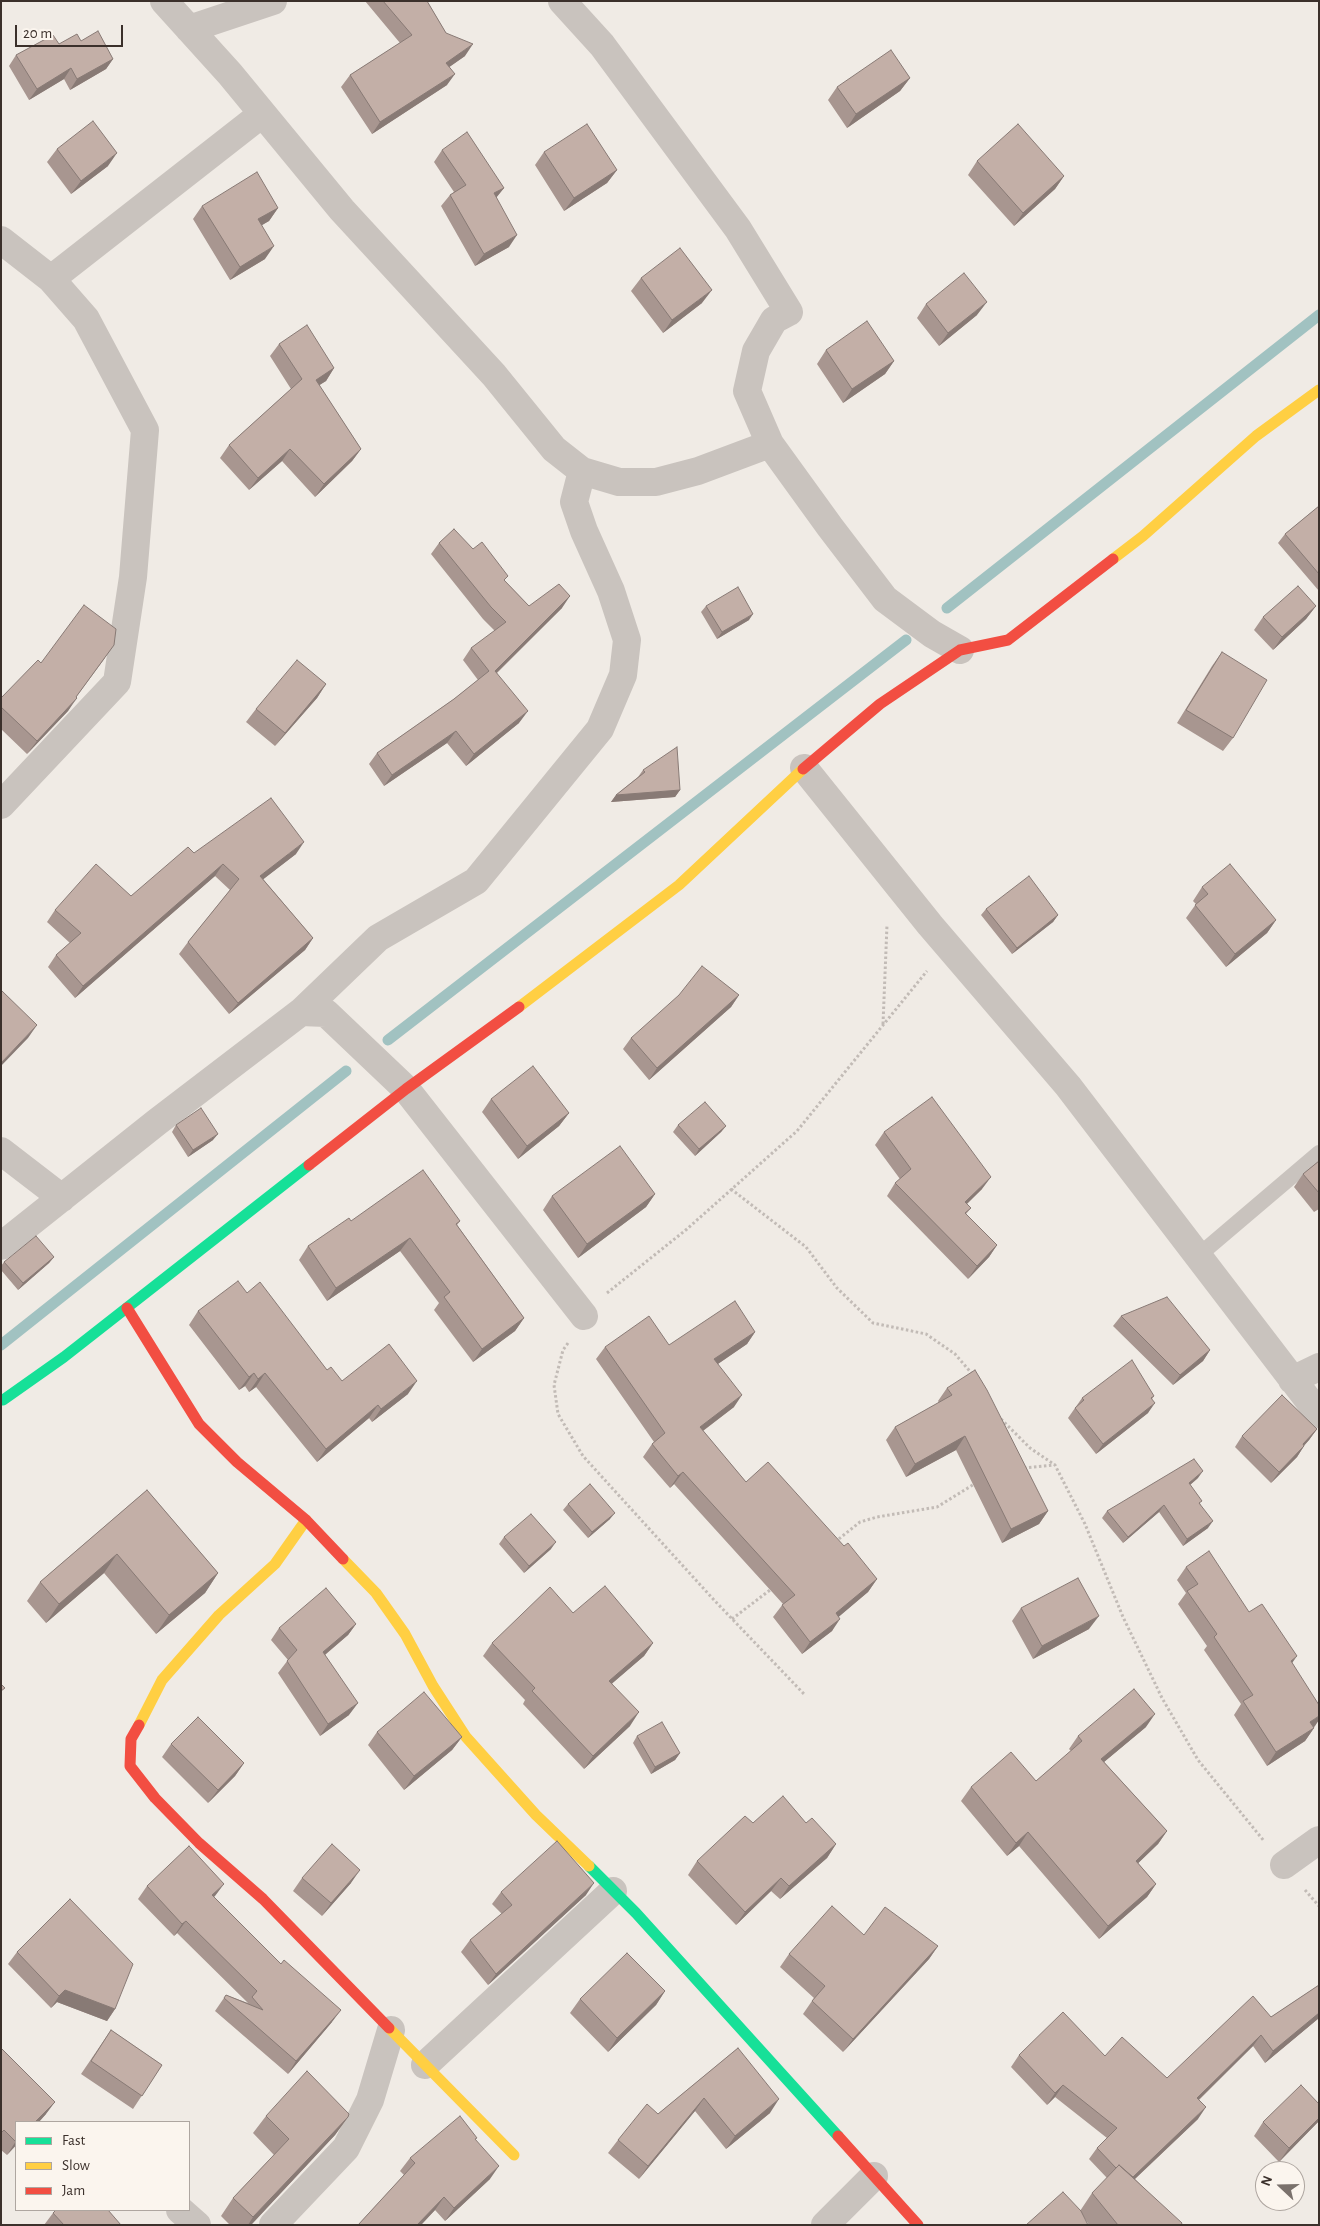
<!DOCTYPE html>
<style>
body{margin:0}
#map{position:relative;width:1320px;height:2226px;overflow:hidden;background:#f0ebe5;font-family:"Alegreya Sans",sans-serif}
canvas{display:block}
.frame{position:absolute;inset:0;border:2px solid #3b302b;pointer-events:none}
.legend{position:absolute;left:15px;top:2121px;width:175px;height:90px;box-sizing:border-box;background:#fbf5ee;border:1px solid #aea6a0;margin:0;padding:6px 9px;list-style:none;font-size:15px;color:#3b302b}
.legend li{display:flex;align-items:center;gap:10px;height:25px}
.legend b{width:25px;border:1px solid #aea6a0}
.north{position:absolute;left:1255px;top:2161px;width:50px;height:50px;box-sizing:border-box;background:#fbf5ee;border:1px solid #aea6a0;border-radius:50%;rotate:291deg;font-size:14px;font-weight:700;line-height:20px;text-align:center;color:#3b302b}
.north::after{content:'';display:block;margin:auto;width:18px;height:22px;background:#7a716c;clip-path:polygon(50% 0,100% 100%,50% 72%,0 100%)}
.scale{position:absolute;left:15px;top:25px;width:108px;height:22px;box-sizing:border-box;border:2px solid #3b302b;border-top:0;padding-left:6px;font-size:15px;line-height:18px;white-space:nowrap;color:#3b302b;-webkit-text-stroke:4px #fbf5ee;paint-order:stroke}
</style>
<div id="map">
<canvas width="1320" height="2226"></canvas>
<div class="frame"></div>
<ul class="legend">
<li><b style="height:6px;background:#16e098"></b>Fast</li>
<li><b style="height:6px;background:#ffcf43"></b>Slow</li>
<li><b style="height:6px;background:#f24e42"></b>Jam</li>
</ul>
<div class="north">N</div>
<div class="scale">20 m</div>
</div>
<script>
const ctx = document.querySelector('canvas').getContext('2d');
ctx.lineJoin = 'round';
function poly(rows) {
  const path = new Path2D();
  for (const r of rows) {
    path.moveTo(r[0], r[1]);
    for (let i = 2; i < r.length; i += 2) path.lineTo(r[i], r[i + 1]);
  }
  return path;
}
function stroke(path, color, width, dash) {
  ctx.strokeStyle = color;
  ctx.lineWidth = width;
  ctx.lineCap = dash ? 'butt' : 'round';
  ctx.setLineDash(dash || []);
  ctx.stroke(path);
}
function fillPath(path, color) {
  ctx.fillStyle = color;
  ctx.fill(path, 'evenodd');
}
stroke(poly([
 [947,608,1319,315],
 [388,1040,906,640],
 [1,1345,346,1071]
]), '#a1c2c1', 11);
stroke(poly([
 [883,1024,887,925],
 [731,1189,806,1247,837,1288,873,1323,926,1334,955,1354,974,1376],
 [607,1293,687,1229,797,1131,927,971],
 [568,1343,563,1350,554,1385,558,1414,583,1456,714,1600,804,1694],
 [1001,1419,1030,1448,1055,1465,1085,1524,1123,1617,1162,1698,1198,1760,1264,1841],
 [1024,1468,1055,1465],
 [835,1542,860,1522,877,1517,937,1507,976,1483],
 [732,1619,774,1587],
 [1305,1890,1319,1906]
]), '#c2bbb6', 3, [2.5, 2.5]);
stroke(poly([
 [1198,1256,1319,1153]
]), '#c9c3be', 16);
stroke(poly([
 [164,1,230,74,342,210,494,375,554,449,582,471,619,482,656,482,698,471,770,444],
 [562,1,602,45,738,229,789,312,774,320,756,351,747,391,770,444,830,527,885,599,932,634,960,650],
 [189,29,273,1],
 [1,240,51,279,86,319,145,430,133,577,117,682,1,805],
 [51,279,262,114],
 [804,768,930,925,1068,1086,1319,1414],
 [301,1012,378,938,476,881,600,729,623,675,627,640,611,591,584,531,574,502,582,471],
 [1,1151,62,1198],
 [1,1246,157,1122,301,1012,326,1013,406,1089,584,1316],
 [1292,1380,1319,1367],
 [1284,1865,1319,1840],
 [425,2065,613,1891],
 [180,2210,197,2225],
 [273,2225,346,2148,370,2100,391,2030],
 [825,2225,874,2176]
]), '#c9c3be', 28);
stroke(poly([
 [3,1400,64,1357,309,1165],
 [589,1866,636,1913,838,2136]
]), '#16e098', 11);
stroke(poly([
 [1113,559,1143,536,1256,436,1319,390],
 [519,1007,679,885,803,769],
 [343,1559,376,1593,405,1634,433,1686,466,1737,536,1815,589,1866],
 [139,1725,162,1680,219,1615,275,1564,306,1520],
 [389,2028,514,2155]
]), '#ffcf43', 11);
stroke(poly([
 [803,769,880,704,960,650,1008,640,1113,559],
 [309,1165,406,1089,519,1007],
 [127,1308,199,1424,237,1462,306,1520,343,1559],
 [139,1725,131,1739,130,1766,155,1798,199,1843,263,1899,389,2028],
 [838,2136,918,2225]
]), '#f24e42', 11);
fillPath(poly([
 [365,1,427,1,446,33,465,56,449,67,447,85,372,134,341,87,350,75,400,43],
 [59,44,113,59,106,69,70,90,64,79,29,100,9,66,16,55],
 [910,78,900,91,847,128,828,100,837,87],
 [57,149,108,166,71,194,47,162],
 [442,150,504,188,496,198,509,247,475,266,441,206,450,195,454,192,434,162],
 [544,152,617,170,607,183,564,211,535,165],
 [977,161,1064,176,1055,189,1014,226,968,175],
 [202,206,278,208,269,221,261,225,265,259,230,280,193,219],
 [641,278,702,303,663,333,631,291],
 [926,304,977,315,939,346,917,318],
 [279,344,334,368,326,381,319,385,361,449,352,461,315,497,282,461,249,490,220,458,229,445,291,389,270,356],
 [826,350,894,361,885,374,843,403,817,364],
 [1319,506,1319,591,1278,543,1285,534],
 [439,543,505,581,529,606,562,608,497,673,519,723,466,766,447,743,384,786,369,764,377,753,454,699,478,680,463,660,471,648,495,631,483,619,431,554],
 [706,606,749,620,717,639,701,612],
 [1316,606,1306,619,1273,650,1254,630,1263,617],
 [1222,652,1233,738,1223,751,1177,723,1212,666],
 [105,658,76,697,68,711,27,754,1,729,1,698,41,663],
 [326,684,317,698,275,746,246,722,256,709],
 [643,770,680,790,675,797,611,802,616,795,638,777],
 [194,853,296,854,263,879,313,938,305,950,229,1014,179,954,188,942,230,890,215,876,75,998,48,967,56,955,70,943,47,922,55,910,131,896],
 [1202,887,1276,920,1267,933,1226,967,1186,918,1196,904,1193,901],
 [986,909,1058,915,1053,922,1012,954,981,915],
 [739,995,731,1007,649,1080,623,1049,631,1038],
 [491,1099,569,1113,559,1126,518,1159,482,1112],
 [176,1125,213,1140,188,1157,172,1132],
 [678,1125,726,1126,721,1132,695,1156,673,1132],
 [884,1132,982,1189,967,1204,971,1208,966,1214,997,1245,989,1257,968,1279,887,1196,895,1183,900,1179,875,1145],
 [1319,1161,1319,1209,1314,1212,1294,1187,1303,1174],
 [655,1194,646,1207,578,1258,543,1210,552,1196],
 [351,1221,460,1221,457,1225,524,1318,515,1331,473,1362,434,1310,439,1303,400,1251,327,1301,299,1260,308,1246],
 [54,1257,49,1263,18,1290,1,1270,1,1266,4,1262],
 [247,1293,327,1370,342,1381,408,1394,372,1422,369,1418,317,1462,256,1387,249,1392,245,1386,239,1390,189,1325,198,1311],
 [1121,1316,1210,1350,1203,1361,1173,1385,1113,1326],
 [755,1332,747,1344,718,1364,734,1407,703,1431,746,1482,844,1546,877,1579,868,1592,839,1616,832,1631,802,1654,773,1617,783,1604,674,1484,670,1488,643,1457,652,1444,654,1442,596,1359,605,1347,669,1345],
 [947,1388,1048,1511,1039,1524,1002,1543,956,1450,906,1477,886,1440,895,1427,939,1403,938,1401],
 [1154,1396,1152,1399,1148,1413,1096,1454,1068,1418,1082,1398],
 [1317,1429,1309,1440,1304,1446,1297,1457,1271,1483,1235,1447,1242,1436],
 [1198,1478,1190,1485,1200,1503,1208,1528,1183,1546,1159,1512,1123,1543,1102,1518,1107,1511],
 [147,1490,218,1573,205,1593,156,1634,104,1573,46,1623,27,1601,40,1582],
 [568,1504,610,1519,588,1538,563,1510],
 [504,1537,551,1549,524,1573,499,1544],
 [1186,1567,1249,1612,1292,1664,1315,1726,1314,1727,1314,1728,1305,1741,1267,1766,1234,1715,1241,1704,1204,1650,1207,1646,1178,1604,1186,1593,1177,1580],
 [1021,1608,1089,1629,1033,1659,1012,1621],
 [573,1613,653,1643,644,1656,612,1683,630,1726,584,1769,523,1704,525,1700,483,1656,492,1643],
 [356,1624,348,1635,325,1655,349,1715,320,1736,278,1673,288,1660,271,1640,279,1628],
 [1146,1727,1104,1762,1167,1831,1158,1844,1138,1863,1156,1884,1147,1897,1099,1939,1019,1846,1007,1856,961,1801,971,1787,1036,1781,1071,1751,1069,1749,1078,1736],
 [377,1732,462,1737,452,1750,404,1790,368,1745],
 [637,1736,680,1753,675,1760,651,1774,633,1743],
 [171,1744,244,1763,235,1776,208,1803,162,1757],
 [806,1823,836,1844,827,1858,780,1899,771,1891,736,1925,688,1875,697,1861],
 [302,1878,351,1883,322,1916,293,1891],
 [147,1886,214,1897,332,2022,288,2074,215,2011,226,1995,248,2003,177,1933,174,1936,138,1899],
 [501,1892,586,1895,488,1985,461,1952,470,1940,502,1914,492,1904],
 [864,1935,938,1946,929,1959,843,2052,803,2014,814,1998,780,1967,789,1954],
 [17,1952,115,2009,107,2021,57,2002,51,2008,8,1964],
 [1319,1985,1319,2018,1265,2063,1253,2046,1199,2100,1198,2119,1135,2179,1181,2225,1089,2225,1080,2211,1092,2193,1107,2178,1089,2159,1097,2148,1107,2138,1055,2097,1047,2105,1011,2067,1019,2055,1105,2056,1167,2078,1271,2017],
 [665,1991,656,2005,608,2052,570,2013,580,1999],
 [111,2030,162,2065,133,2109,81,2074],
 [1,2048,46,2114,7,2155,1,2150],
 [738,2048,770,2113,726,2149,695,2111,639,2179,608,2153,618,2140,658,2114],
 [1319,2104,1319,2121,1279,2162,1254,2136,1263,2122],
 [266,2116,348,2117,335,2135,251,2225,230,2225,221,2216,233,2198,274,2155,253,2133],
 [475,2140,490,2179,445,2221,435,2210,421,2225,358,2225,404,2175,400,2171,410,2158],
 [53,2213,121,2225,44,2225]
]), '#a89690');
fillPath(poly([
 [473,44,465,56,438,75,446,63],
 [113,59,106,69,70,90,77,79],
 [71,68,64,79,29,100,37,89],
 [455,74,447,85,372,134,380,122],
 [910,78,900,91,847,128,856,114],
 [117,153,108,166,71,194,81,181],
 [617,170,607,183,564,211,574,198],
 [1064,176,1055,189,1014,226,1023,213],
 [504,188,495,199,494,193],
 [278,208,269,221,249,233,258,219],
 [517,235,509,247,475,266,484,254],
 [274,246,265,259,230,280,240,267],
 [712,290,702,303,663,333,672,320],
 [987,302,977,315,939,346,948,333],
 [894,361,885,374,843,403,852,389],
 [334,368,326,381,307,393,316,380],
 [290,449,282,461,249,490,258,478],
 [361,449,352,461,315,497,324,484],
 [570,596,562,608,487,682,495,671],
 [1316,606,1306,619,1273,650,1282,637],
 [753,614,749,620,717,639,722,632],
 [114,645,67,709,77,698,68,711,27,754,37,741],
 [326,684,317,698,275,746,285,733],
 [528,711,519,723,466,766,474,754],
 [456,731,447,743,384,786,392,775],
 [680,790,675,797,611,802,616,795],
 [304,842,296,854,252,888,260,876],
 [223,864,215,876,75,998,83,986],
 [1058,915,1053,922,1012,954,1017,948],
 [1276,920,1267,933,1226,967,1235,954],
 [313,938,305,950,229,1014,238,1003],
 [739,995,731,1007,649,1080,657,1068],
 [37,1025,28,1038,1,1066,1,1063],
 [569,1113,559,1126,518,1159,527,1146],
 [726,1126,721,1132,695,1156,699,1149],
 [218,1134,213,1140,188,1157,193,1150],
 [991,1177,982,1189,956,1214,965,1202],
 [655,1194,646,1207,578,1258,587,1244],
 [410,1238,400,1251,327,1301,336,1288],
 [997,1245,989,1257,968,1279,977,1266],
 [54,1257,49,1263,18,1290,23,1283],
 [524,1318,515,1331,473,1362,482,1349],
 [755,1332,747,1344,706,1372,714,1359],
 [1210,1350,1203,1361,1173,1385,1180,1375],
 [254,1373,245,1386,239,1390,249,1377],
 [265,1373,256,1387,249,1392,258,1379],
 [417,1381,408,1394,372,1422,381,1409],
 [742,1395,734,1407,692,1439,700,1427],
 [1155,1403,1148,1413,1096,1454,1103,1444],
 [378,1405,369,1418,317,1462,326,1449],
 [1317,1429,1309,1440,1295,1455,1303,1444],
 [965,1436,956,1450,906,1477,915,1464],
 [1304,1446,1297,1457,1271,1483,1279,1472],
 [1203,1471,1198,1478,1184,1490,1189,1483],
 [683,1472,674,1484,670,1488,678,1476],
 [1164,1505,1159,1512,1123,1543,1128,1537],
 [1048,1511,1039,1524,1002,1543,1011,1529],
 [615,1513,610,1519,588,1538,592,1532],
 [1213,1521,1208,1528,1183,1546,1187,1539],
 [556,1542,551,1549,524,1573,529,1566],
 [117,1554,104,1573,46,1623,59,1604],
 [218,1573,205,1593,156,1634,169,1615],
 [877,1579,868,1592,828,1626,836,1613],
 [1099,1616,1089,1629,1033,1659,1042,1646],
 [840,1619,832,1631,802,1654,810,1642],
 [356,1624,348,1635,315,1663,323,1652],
 [653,1643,644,1656,600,1694,609,1681],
 [1297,1656,1288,1669,1291,1661],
 [358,1703,349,1715,320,1736,328,1724],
 [639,1712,630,1726,584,1769,593,1756],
 [1155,1714,1146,1727,1092,1772,1101,1759],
 [1319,1716,1319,1720,1315,1726,1301,1735,1310,1722],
 [1314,1728,1305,1741,1267,1766,1276,1752],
 [462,1737,452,1750,404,1790,414,1776],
 [680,1753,675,1760,651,1774,655,1767],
 [244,1763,235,1776,208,1803,218,1790],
 [1167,1831,1158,1844,1127,1874,1136,1861],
 [1028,1832,1019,1846,1007,1856,1016,1843],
 [836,1844,827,1858,780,1899,789,1886],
 [360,1870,351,1883,322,1916,331,1903],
 [781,1878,771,1891,736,1925,745,1912],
 [594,1883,586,1895,488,1985,496,1974],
 [224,1884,215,1896,203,1908,212,1895],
 [1156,1884,1147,1897,1099,1939,1108,1926],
 [186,1921,177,1933,174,1936,182,1924],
 [938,1946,929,1959,843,2052,853,2039],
 [65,1990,115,2009,107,2021,57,2002,51,2008,59,1996],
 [665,1991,656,2005,608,2052,617,2038],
 [341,2010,332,2022,288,2074,296,2061],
 [1319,2013,1319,2018,1265,2063,1273,2051],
 [1261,2035,1253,2046,1189,2109,1197,2098],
 [1063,2085,1055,2097,1047,2105,1055,2093],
 [704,2098,695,2111,639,2179,648,2166],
 [779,2099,770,2113,726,2149,735,2136],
 [55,2102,46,2114,39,2122,35,2122],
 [1206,2107,1198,2119,1120,2193,1128,2181],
 [348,2117,335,2135,251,2225,248,2225,253,2217],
 [1319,2118,1319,2121,1316,2124,1279,2162,1289,2148],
 [16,2141,16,2145,7,2155],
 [499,2166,490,2179,445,2221,454,2208],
 [444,2197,435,2210,421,2225,417,2225]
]), '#887a75');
const building = poly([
 [383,1,427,1,446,33,473,44,446,63,455,74,380,122,350,75,412,35,383,1],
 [98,31,113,59,77,79,71,68,37,89,16,55,53,35,59,44,77,34,81,41,98,31],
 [891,50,910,78,856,114,837,87,891,50],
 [93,121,117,153,81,181,57,149,93,121],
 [587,124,617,170,574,198,544,152,587,124],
 [1018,124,1064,176,1023,213,977,161,1018,124],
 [467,132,504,188,494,193,517,235,484,254,450,195,466,185,442,150,467,132],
 [257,172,278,208,258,219,274,246,240,267,202,206,257,172],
 [680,248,712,290,672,320,641,278,680,248],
 [964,273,987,302,948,333,926,304,964,273],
 [867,321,894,361,852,389,826,350,867,321],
 [307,325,334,368,316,380,361,449,324,484,290,449,258,478,229,445,302,379,279,344,307,325],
 [1319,506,1319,574,1285,534,1319,506],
 [454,529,473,549,482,542,508,576,504,580,529,606,559,584,570,596,495,671,528,711,474,754,456,731,392,775,377,753,454,699,489,671,471,648,506,622,491,607,439,543,454,529],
 [1298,586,1316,606,1282,637,1263,617,1298,586],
 [738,587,753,614,722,632,706,606,738,587],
 [84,605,116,629,114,645,76,697,77,698,37,741,1,707,1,698,38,660,41,663,84,605],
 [1222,652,1267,680,1233,738,1186,710,1222,652],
 [297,660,326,684,285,733,256,709,297,660],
 [677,747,680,790,616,795,645,772,643,770,677,747],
 [271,798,304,842,260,876,313,938,238,1003,188,942,239,879,223,864,83,986,56,955,81,933,55,910,96,864,131,896,188,847,194,853,271,798],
 [1230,864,1276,920,1235,954,1195,905,1208,894,1202,887,1230,864],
 [1029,876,1058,915,1017,948,986,909,1029,876],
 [702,966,739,995,657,1068,631,1038,679,995,702,966],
 [1,990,37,1025,1,1063,1,990],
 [533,1066,569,1113,527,1146,491,1099,533,1066],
 [932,1097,991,1177,965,1202,971,1208,965,1213,997,1245,977,1266,895,1183,911,1169,884,1132,932,1097],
 [705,1102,726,1126,699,1149,678,1125,705,1102],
 [201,1108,218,1134,193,1150,176,1125,201,1108],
 [620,1146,655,1194,587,1244,552,1196,620,1146],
 [1319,1161,1319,1193,1303,1174,1319,1161],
 [423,1170,460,1221,456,1224,524,1318,482,1349,444,1297,450,1292,410,1238,336,1288,308,1246,349,1218,351,1221,423,1170],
 [36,1236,54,1257,23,1283,4,1262,36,1236],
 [238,1281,247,1293,260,1282,327,1370,331,1367,342,1381,389,1344,417,1381,381,1409,378,1405,326,1449,265,1373,258,1379,254,1373,249,1377,198,1311,238,1281],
 [1167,1297,1210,1350,1180,1375,1121,1316,1167,1297],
 [735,1301,755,1332,714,1359,742,1395,700,1427,746,1482,768,1462,844,1546,848,1543,877,1579,836,1613,840,1619,810,1642,782,1605,795,1595,683,1472,678,1476,652,1444,665,1433,605,1347,649,1316,669,1345,735,1301],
 [1132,1360,1154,1396,1151,1398,1155,1403,1103,1444,1075,1408,1084,1400,1082,1398,1132,1360],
 [975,1370,987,1390,1048,1511,1011,1529,965,1436,915,1464,895,1427,952,1395,947,1388,975,1370],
 [1282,1395,1317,1429,1303,1444,1304,1446,1279,1472,1242,1436,1282,1395],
 [1194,1459,1203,1471,1189,1483,1202,1501,1199,1503,1213,1521,1187,1539,1164,1505,1128,1537,1107,1511,1194,1459],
 [590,1484,615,1513,592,1532,568,1504,590,1484],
 [147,1490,218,1573,169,1615,117,1554,59,1604,40,1582,147,1490],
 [531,1514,556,1542,529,1566,504,1537,531,1514],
 [1209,1551,1249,1612,1262,1604,1297,1656,1291,1661,1319,1705,1319,1716,1310,1722,1314,1728,1276,1752,1243,1701,1253,1695,1214,1637,1217,1634,1187,1591,1198,1584,1186,1567,1209,1551],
 [1078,1578,1099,1616,1042,1646,1021,1608,1078,1578],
 [605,1586,653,1643,609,1681,639,1712,593,1756,532,1691,535,1688,492,1643,550,1587,573,1613,605,1586],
 [326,1588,356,1624,323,1652,358,1703,328,1724,287,1661,297,1650,279,1628,326,1588],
 [1,1684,5,1688,1,1691,1,1684],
 [1134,1689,1155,1714,1101,1759,1167,1831,1136,1861,1156,1884,1108,1926,1028,1832,1016,1843,971,1787,1011,1752,1036,1781,1082,1741,1078,1736,1134,1689],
 [424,1692,462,1737,414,1776,377,1732,424,1692],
 [198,1717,244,1763,218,1790,171,1744,198,1717],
 [662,1722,680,1753,655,1767,637,1736,662,1722],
 [783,1796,806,1823,812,1818,836,1844,789,1886,781,1878,745,1912,697,1861,745,1816,753,1823,783,1796],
 [557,1841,594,1883,496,1974,470,1940,512,1905,501,1892,557,1841],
 [332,1844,360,1870,331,1903,302,1878,332,1844],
 [189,1846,224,1884,212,1895,281,1964,284,1960,341,2010,296,2061,224,1998,226,1995,263,2010,252,1997,257,1991,186,1921,182,1924,147,1886,189,1846],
 [70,1899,133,1964,115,2009,65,1990,59,1996,17,1952,70,1899],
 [832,1906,864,1935,885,1907,938,1946,853,2039,812,2001,825,1986,789,1954,832,1906],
 [627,1953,665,1991,617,2038,580,1999,627,1953],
 [1319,1985,1319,2013,1273,2051,1261,2035,1197,2098,1206,2107,1133,2177,1119,2165,1116,2168,1097,2148,1117,2128,1063,2085,1055,2093,1019,2055,1063,2012,1105,2056,1122,2037,1167,2078,1253,1996,1271,2017,1319,1985],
 [111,2030,162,2065,142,2096,91,2061,111,2030],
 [1,2048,55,2102,35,2122,16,2122,16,2142,4,2130,1,2133,1,2048],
 [738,2048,779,2099,735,2136,704,2098,648,2166,618,2140,647,2104,658,2114,738,2048],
 [307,2071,349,2114,348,2117,253,2217,233,2198,289,2139,266,2116,307,2071],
 [1301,2085,1319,2104,1319,2118,1289,2148,1263,2122,1301,2085],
 [460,2116,477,2138,475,2139,499,2166,454,2208,444,2197,417,2225,358,2225,415,2163,410,2158,460,2116],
 [1119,2165,1182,2223,1181,2225,1118,2225,1092,2193,1119,2165],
 [1063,2192,1081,2211,1088,2225,1026,2225,1063,2192],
 [56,2210,108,2210,121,2225,64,2225,53,2213,56,2210]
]);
fillPath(building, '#c3afa7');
stroke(building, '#887a75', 1);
</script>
